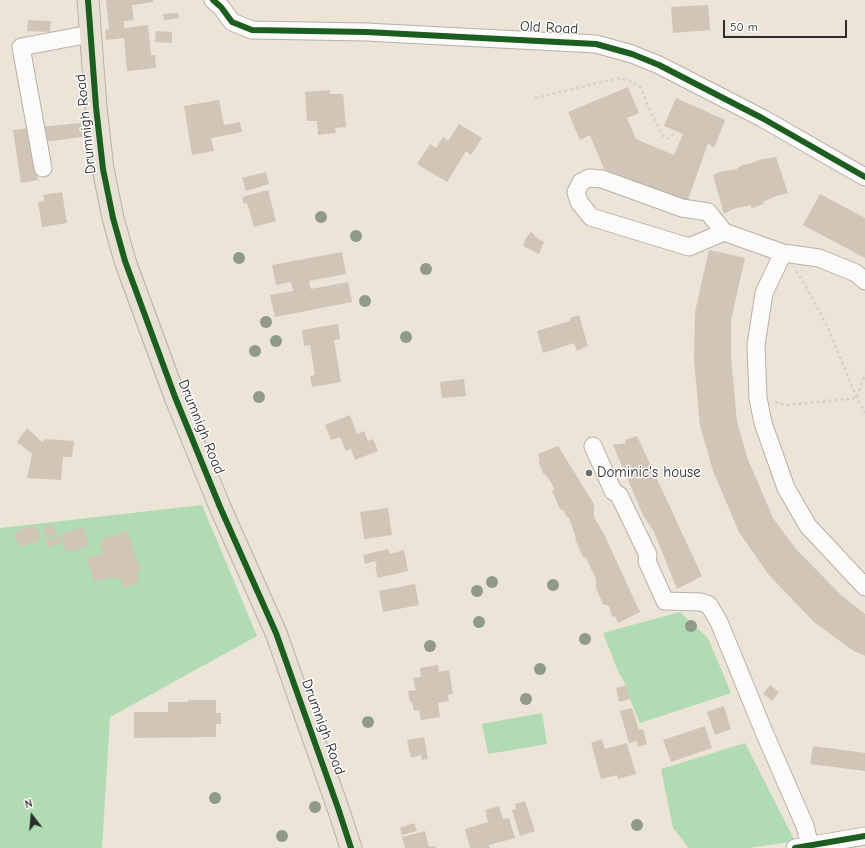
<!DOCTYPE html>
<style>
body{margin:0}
#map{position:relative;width:865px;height:848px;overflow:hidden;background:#ebe4d7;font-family:"Comic Neue",sans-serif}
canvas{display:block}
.north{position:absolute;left:12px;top:796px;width:40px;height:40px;-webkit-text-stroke:3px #fff;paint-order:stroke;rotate:344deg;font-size:11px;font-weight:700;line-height:16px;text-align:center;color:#2b2b2b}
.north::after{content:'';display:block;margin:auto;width:14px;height:18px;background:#2b2b2b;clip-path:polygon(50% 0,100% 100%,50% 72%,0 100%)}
.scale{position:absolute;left:723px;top:20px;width:124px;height:18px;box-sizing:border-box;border:2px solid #2b2b2b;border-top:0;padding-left:5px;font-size:12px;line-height:14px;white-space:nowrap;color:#2b2b2b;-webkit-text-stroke:3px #fff;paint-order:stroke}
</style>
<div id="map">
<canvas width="865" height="848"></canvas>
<div class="north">N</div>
<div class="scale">50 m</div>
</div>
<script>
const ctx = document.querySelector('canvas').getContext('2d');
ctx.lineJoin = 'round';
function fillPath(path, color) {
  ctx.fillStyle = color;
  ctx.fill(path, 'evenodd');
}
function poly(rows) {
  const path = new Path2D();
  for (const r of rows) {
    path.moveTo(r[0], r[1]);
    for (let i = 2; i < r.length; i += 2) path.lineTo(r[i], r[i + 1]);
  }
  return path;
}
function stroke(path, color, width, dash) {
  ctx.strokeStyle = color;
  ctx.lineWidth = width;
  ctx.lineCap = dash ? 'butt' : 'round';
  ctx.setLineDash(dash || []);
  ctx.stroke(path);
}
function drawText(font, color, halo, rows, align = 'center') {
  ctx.font = font + ' "Comic Neue",sans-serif';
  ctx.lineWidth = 3;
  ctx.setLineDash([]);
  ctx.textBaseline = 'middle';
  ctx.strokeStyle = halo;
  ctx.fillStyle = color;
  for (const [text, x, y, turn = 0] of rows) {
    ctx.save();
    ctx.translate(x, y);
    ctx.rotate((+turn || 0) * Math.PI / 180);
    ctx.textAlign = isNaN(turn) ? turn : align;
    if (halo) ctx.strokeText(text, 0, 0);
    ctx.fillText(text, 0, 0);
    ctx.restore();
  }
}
fillPath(poly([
 [202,505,257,636,110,717,102,848,0,848,0,528],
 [680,612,708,638,731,693,640,723,630,699,626,685,618,671,603,633],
 [542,713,547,744,488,754,482,724],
 [745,743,795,841,748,848,689,848,673,828,661,769]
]), '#b1dbb3');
fillPath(poly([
 [106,0,153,0,153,2,132,5,134,20,124,21,124,28,148,25,151,55,155,55,156,68,127,71,124,38,106,40,105,30,109,29],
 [708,5,710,30,673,33,671,7],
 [178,13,179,18,164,20,163,14],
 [28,20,51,21,50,32,27,31],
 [156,31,172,32,172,43,155,42],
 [628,87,639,113,627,118,636,139,674,155,683,134,664,126,676,98,725,120,714,148,708,143,687,203,604,169,590,135,580,140,568,112],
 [330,90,330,94,343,94,346,127,335,128,336,133,318,135,317,121,307,121,305,92],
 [219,100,224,125,240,122,242,132,211,138,214,151,192,155,184,106],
 [81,123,83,137,42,142,40,127],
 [459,124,482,138,471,155,466,151,447,182,417,164,430,144,436,148,443,137,448,141],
 [31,128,38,180,21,183,13,130],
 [776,157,788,193,776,196,763,202,764,204,751,208,751,205,733,209,724,214,713,175,720,172,737,169,742,165,749,164,763,159],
 [266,172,269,184,246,191,242,178],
 [268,190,276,221,254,227,247,203,244,204,242,197],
 [62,192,67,223,42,227,38,202,44,201,43,195],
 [820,194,865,218,865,258,803,225],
 [531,232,535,235,534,236,544,242,539,254,523,246,526,238],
 [709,250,745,258,731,320,731,357,737,422,747,457,773,518,795,548,841,595,865,614,865,656,852,650,814,622,768,574,739,532,713,471,700,425,694,360,695,312],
 [342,252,346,274,309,281,311,289,348,282,352,302,275,317,270,295,293,291,291,282,276,285,272,265],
 [579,315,588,346,577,351,574,343,543,353,537,331,570,321,570,318],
 [338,324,340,339,334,340,341,382,312,387,310,376,315,375,310,345,304,346,302,330],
 [464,379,466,396,442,398,440,382],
 [350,415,357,434,364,431,368,441,373,439,378,451,355,460,351,449,346,451,340,437,331,440,325,425],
 [27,428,42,442,46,439,74,441,72,457,63,457,61,480,27,478,32,454,17,442],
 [637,436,702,576,677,589,654,532,643,515,613,445,626,443,625,440],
 [558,446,594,504,594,517,604,534,640,612,618,623,615,616,612,617,609,606,603,604,596,588,596,579,586,558,583,557,575,539,576,538,569,518,565,515,564,511,560,509,552,491,555,490,549,479,543,473,538,461,540,461,538,454],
 [388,508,392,535,364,539,360,512],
 [53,524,57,534,46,538,42,528],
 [36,525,41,540,19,547,14,532],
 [83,527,89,546,67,553,61,534],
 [127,531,141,571,136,573,139,583,124,588,120,577,113,579,113,577,94,582,87,558,103,554,100,540],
 [59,536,62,543,48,548,46,540],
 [388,549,390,554,404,550,408,571,378,578,375,567,377,566,375,561,365,564,363,555],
 [415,584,419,605,383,612,379,591],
 [438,665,439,672,449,670,453,694,448,695,449,701,438,703,440,717,421,720,419,710,414,711,412,702,410,702,408,691,416,690,413,678,421,677,420,668],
 [626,685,630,699,619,702,616,688],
 [770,685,779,692,772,701,763,694],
 [188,700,216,700,216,713,221,713,221,724,216,724,216,737,134,738,134,712,168,712,168,702,188,702],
 [724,706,731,729,715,735,707,712],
 [632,708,639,730,643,729,647,744,638,747,637,741,629,743,620,711],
 [705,726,712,748,671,762,663,740],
 [424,737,428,759,422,760,421,755,411,758,407,740],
 [602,739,605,749,627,743,636,774,618,779,617,775,601,779,591,743],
 [813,746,865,753,865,771,810,764],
 [525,801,535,831,520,836,512,810,516,809,515,804],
 [499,806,503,819,509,818,515,838,489,845,490,848,470,848,465,829,488,822,485,810],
 [414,823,417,831,402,835,400,828],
 [425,831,429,847,435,846,436,848,405,848,402,837]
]), '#d1c5b7');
const minor = poly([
 [213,0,221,7,232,22,252,30,366,32,596,44,632,54,659,65,762,118,865,177],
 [43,168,21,47,90,34],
 [724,232,689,247,591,217,579,202,576,192,581,182,589,178,602,179,682,208,708,212,724,232,783,253],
 [865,281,856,273,819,258,783,253,764,293,756,345,758,398,763,423,786,488,808,526,865,587],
 [593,446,613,491,619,495,648,555,647,561,665,601,701,602,709,605,719,622,764,732,805,826,810,846],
 [795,848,865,836]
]);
const major = poly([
 [88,0,96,107,103,169,113,218,125,261,175,397,220,507,276,633,338,808,351,848]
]);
stroke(minor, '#b5b1a9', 19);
stroke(major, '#b5b1a9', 23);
stroke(poly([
 [535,98,619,78,630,81,641,88,650,111,664,138,668,138,674,134],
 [796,271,804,283,828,328,857,398,865,413],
 [775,402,786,405,857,398,865,374]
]), '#d4d2ce', 2.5, [3, 3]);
stroke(minor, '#fcfbf9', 17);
stroke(major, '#e7e1d4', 21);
stroke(poly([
 [88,0,96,107,103,169,113,218,125,261,175,397,220,507,276,633,338,808,351,848],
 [213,0,221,7,232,22,252,30,366,32,596,44,632,54,659,65,762,118,865,177],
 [795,848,865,836]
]), '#1b5e20', 6);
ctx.fillStyle = '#909a8a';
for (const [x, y] of [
 [321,217],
 [356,236],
 [239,258],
 [426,269],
 [365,301],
 [266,322],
 [406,337],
 [276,341],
 [255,351],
 [259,397],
 [492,582],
 [553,585],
 [477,591],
 [479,622],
 [691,626],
 [585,639],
 [430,646],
 [540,669],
 [526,699],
 [368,722],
 [215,798],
 [315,807],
 [637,825],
 [282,836]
]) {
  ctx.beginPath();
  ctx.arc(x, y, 6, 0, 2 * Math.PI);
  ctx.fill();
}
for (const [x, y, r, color] of [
 [589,473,4,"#6e6c67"]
]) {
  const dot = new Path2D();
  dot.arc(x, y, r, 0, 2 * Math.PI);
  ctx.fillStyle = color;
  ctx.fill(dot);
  stroke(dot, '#fff', 1.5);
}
drawText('15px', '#2b2b2b', '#fff', [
 ["Old Road",549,28,3],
 ["Drumnigh Road",86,124,-96],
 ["Drumnigh Road",201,427,68],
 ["Drumnigh Road",323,727,70]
]);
drawText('15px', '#2b2b2b', '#fff', [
 ["Dominic's house",597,473]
], 'left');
</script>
